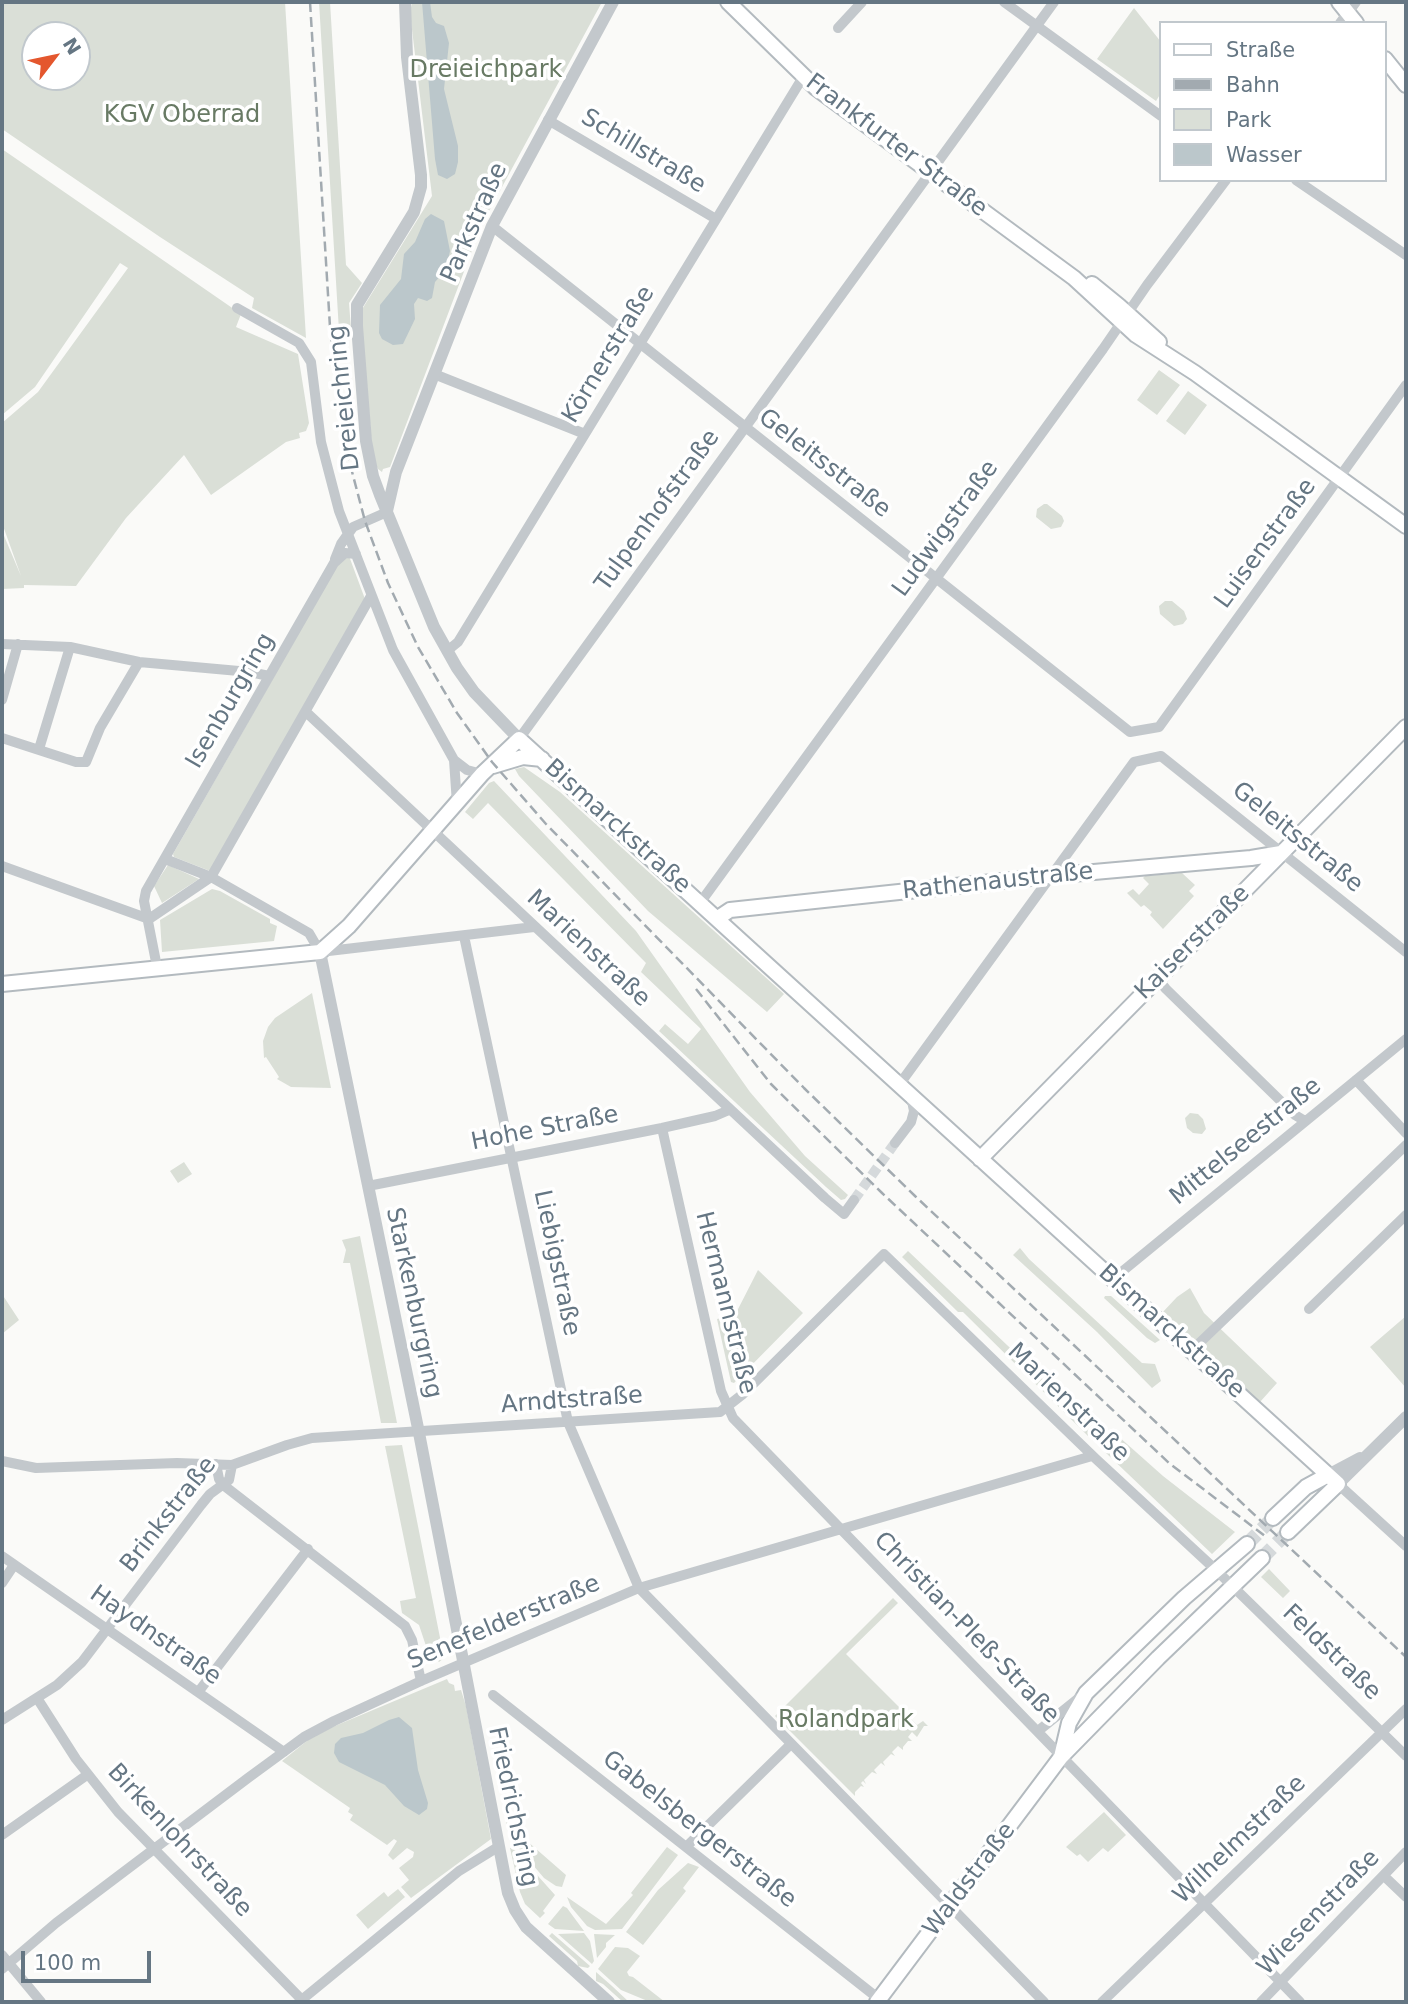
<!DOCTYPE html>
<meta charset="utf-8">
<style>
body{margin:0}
#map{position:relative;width:1408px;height:2004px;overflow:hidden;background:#fafaf8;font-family:"DejaVu Sans",sans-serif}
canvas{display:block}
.frame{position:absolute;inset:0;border:4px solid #657683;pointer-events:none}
.legend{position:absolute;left:1159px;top:21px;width:228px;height:161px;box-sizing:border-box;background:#fff;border:2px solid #c1c8cd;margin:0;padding:9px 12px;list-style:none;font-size:21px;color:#657683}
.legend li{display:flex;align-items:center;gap:14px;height:35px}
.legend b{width:35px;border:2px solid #c1c8cd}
.north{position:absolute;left:21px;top:21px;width:70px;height:70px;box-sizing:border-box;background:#fff;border:2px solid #c1c8cd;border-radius:50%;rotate:58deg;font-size:19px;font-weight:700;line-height:28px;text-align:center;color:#657683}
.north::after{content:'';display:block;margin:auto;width:24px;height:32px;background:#e4572e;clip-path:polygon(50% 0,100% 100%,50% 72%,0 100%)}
.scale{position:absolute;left:21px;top:1951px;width:130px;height:32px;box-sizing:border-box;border:4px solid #657683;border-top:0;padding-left:9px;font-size:21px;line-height:24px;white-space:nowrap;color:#657683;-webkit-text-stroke:5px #fff;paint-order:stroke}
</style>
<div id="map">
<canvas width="1408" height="2004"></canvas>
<div class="frame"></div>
<ul class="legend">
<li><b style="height:9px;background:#fff"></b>Straße</li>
<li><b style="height:9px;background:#a2aab0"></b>Bahn</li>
<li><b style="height:19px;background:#dadfd7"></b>Park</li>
<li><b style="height:19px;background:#bbc7cb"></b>Wasser</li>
</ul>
<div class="north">N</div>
<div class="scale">100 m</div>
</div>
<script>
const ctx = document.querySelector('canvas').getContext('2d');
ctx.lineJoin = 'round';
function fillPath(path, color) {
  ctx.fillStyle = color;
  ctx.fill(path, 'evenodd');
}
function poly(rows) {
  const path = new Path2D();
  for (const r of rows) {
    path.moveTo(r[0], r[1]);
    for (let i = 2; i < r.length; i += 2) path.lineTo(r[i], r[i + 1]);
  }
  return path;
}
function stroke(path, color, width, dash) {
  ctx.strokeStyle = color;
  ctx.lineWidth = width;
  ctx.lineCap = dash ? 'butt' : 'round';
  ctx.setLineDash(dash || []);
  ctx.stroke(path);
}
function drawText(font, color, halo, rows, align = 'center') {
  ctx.font = font + ' "DejaVu Sans",sans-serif';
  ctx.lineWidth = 7;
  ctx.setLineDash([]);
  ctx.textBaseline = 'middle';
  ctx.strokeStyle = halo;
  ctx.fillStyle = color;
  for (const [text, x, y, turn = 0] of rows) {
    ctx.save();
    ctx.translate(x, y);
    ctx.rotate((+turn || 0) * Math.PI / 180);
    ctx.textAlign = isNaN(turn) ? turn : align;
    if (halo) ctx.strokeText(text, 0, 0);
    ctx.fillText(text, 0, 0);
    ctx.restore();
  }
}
fillPath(poly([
 [2,2,285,2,306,338,252,308,254,298,160,237,2,129],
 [77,35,77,77,35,77,35,35],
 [319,2,330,2,346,265,362,283,349,303,351,329,339,331],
 [412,2,602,2,482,224,390,467,383,469,382,472,378,469,373,460,361,311,432,196,410,13],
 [1134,8,1161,42,1161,93,1156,101,1097,59],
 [2,149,241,314,236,327,298,354,309,423,306,431,299,433,300,438,286,442,211,495,184,455,126,518,76,586,24,585,24,588,2,589,2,531,21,576,2,523,2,423,38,392,128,268,120,263,35,387,2,415],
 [1159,370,1180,385,1157,415,1137,400],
 [1188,391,1207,405,1185,435,1166,421],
 [1044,504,1047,504,1062,516,1064,521,1061,527,1051,529,1036,517,1037,509],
 [349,556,365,599,210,871,174,857,173,854,341,559],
 [1165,601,1172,601,1184,611,1187,619,1183,624,1174,626,1160,614,1159,606],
 [524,767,560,792,784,994,767,1012,648,911,519,776,515,769],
 [494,781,636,931,750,1092,805,1156,848,1195,845,1199,841,1200,826,1187,659,1031,665,1024,688,1044,701,1029,641,972,646,963,488,803,473,819,465,812,489,783],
 [168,865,199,879,162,903,154,886],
 [1182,873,1195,885,1189,891,1194,896,1163,929,1150,915,1152,912,1144,905,1141,907,1127,893,1133,889,1139,895,1149,884,1143,878,1145,876],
 [212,889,220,891,270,919,270,923,277,926,274,941,162,952,160,920],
 [312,993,331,1088,291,1087,277,1079,279,1077,266,1057,264,1058,263,1041,268,1027,275,1018],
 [1190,1113,1198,1114,1203,1119,1206,1129,1202,1134,1193,1133,1187,1128,1185,1118],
 [184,1162,192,1174,178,1183,170,1171],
 [360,1236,397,1423,381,1423,350,1263,343,1263,346,1250,342,1240],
 [1020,1248,1029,1259,1142,1363,1155,1364,1161,1381,1152,1388,1097,1332,1013,1255],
 [908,1251,1106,1439,1103,1444,1091,1432,1088,1436,963,1312,958,1312,902,1257],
 [758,1270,803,1313,734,1383,731,1382,717,1319,735,1315],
 [1190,1288,1204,1313,1277,1383,1260,1402,1161,1314,1177,1297],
 [2,1294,19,1320,2,1334],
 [1105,1296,1111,1296,1160,1340,1155,1343,1147,1338,1104,1298],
 [1406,1316,1406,1388,1370,1347],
 [1118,1436,1163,1476,1235,1532,1212,1554,1105,1452,1105,1450],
 [402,1445,444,1658,439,1662,427,1649,419,1625,402,1613,400,1601,416,1598,385,1446],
 [1269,1569,1290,1591,1283,1598,1261,1577],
 [893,1598,898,1603,846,1654,917,1725,923,1721,928,1726,924,1726,917,1737,912,1732,908,1737,912,1741,908,1741,903,1747,903,1750,898,1746,892,1752,895,1756,891,1754,883,1762,885,1766,881,1763,874,1770,877,1774,872,1772,864,1780,866,1784,863,1781,861,1783,864,1787,861,1786,855,1792,855,1796,775,1716],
 [447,1679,449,1683,454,1685,455,1691,461,1690,466,1706,491,1839,411,1898,401,1887,409,1880,399,1868,413,1857,414,1852,407,1848,393,1860,388,1855,397,1841,394,1839,387,1845,350,1820,353,1815,348,1812,350,1808,282,1761,308,1740,330,1728],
 [511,1810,514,1822,511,1827,566,1875,562,1887,556,1886,544,1878,509,1837,504,1811],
 [1104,1812,1126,1835,1108,1852,1103,1848,1088,1862,1080,1854,1077,1856,1066,1847],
 [667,1847,678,1855,622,1929,595,1930,587,1926,571,1907,567,1897,606,1924,633,1895,631,1893],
 [510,1848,513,1848,555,1895,543,1911,545,1913,540,1918,525,1904,520,1892],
 [688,1863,699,1867,683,1888,686,1891,643,1945,626,1932,658,1890],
 [398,1889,405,1897,368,1929,356,1915,384,1892,388,1897],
 [563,1906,567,1908,584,1931,555,1929,548,1924],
 [552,1933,590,1966,588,1968,578,1966,577,1961,549,1936],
 [584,1933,590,1941,594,1961,592,1964,558,1934],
 [594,1934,615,1935,606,1943,606,1947,597,1958],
 [615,1947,628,1948,640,1956,627,1972,629,1976,633,1977,665,2002,650,2002,621,1990,598,1969],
 [596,1972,612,1986,629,2002,623,2002,603,1984,596,1981]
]), '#dadfd7');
fillPath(poly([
 [422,2,430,2,432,17,436,23,444,26,449,43,444,89,458,146,458,162,455,174,447,179,438,175,435,159],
 [431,214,444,221,450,251,448,260,442,274,435,282,432,298,427,301,418,298,414,304,415,319,403,344,393,345,382,339,379,333,380,305,401,279,404,254,415,242,425,219],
 [399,1717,412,1728,418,1770,428,1803,427,1809,419,1815,404,1806,385,1785,339,1762,334,1753,335,1744,341,1738,363,1733,389,1720]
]), '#bbc7cb');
stroke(poly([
 [854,1200,895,1143]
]), '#d5d9db', 10, [10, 5]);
stroke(poly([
 [1247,1544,1273,1518],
 [1262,1558,1288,1532]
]), '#d5d9db', 14, [14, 7]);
const secondary = poly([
 [728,2,816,88,1074,278,1136,335,1195,373,1406,526],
 [1339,2,1356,23],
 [1385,59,1406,85],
 [1092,284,1119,306,1159,342],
 [493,766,523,757,542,759],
 [718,918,730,910,1049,876,1251,858,1281,853],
 [2,984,320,952,349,926,482,774,519,739,1338,1484,1288,1532],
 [980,1159,1406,727],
 [1273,1518,1306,1487,1328,1475],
 [1061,1757,1069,1723,1086,1693,1184,1598,1247,1544],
 [877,2002,1061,1757,1158,1658,1262,1558]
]);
stroke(secondary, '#b3babf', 18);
stroke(poly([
 [1004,2,1161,116],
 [1340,23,1356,2],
 [838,28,862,2],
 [548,120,716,219],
 [1296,180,1406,255],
 [492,226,1130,732,1159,727,1406,385],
 [237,308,299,343,311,362,321,442,339,511,393,650,454,760,457,804],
 [434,374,585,434],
 [335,559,341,544,353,527,387,512],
 [2,644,70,647,139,662,250,672,269,676],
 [447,651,458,642,803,77],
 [2,700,18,644],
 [306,712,825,1198,844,1214,854,1200],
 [2,738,76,762,86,762,100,728,139,662],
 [519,739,1054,2],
 [39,749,70,647],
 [454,760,467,770,482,774],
 [165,859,211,877,309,933,320,952,534,927],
 [2,866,149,919,211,877,371,596],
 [700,903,1103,349,1147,285,1226,180],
 [464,936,568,1422,639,1588,1044,2002],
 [157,967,144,901,146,891,334,563,345,553,356,554],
 [1157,978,1166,989,1295,1115,1305,1121],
 [1356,1080,1406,1133],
 [899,1085,1134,762,1161,756,1406,952],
 [662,1128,721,1391,733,1418,1300,2002],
 [895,1143,911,1122,914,1111,911,1096],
 [368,1186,662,1128,715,1116,729,1110],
 [1113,1279,1406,1039],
 [1309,1309,1406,1215],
 [1191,1351,1406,1145],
 [2,1461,36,1468,177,1463,232,1465,287,1445,312,1438,720,1412,743,1394,884,1254,1096,1459,1217,1571,1406,1756],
 [216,1464,219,1479,222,1484,405,1626,412,1640,421,1681],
 [1338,1484,1406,1546],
 [2,1556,284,1752],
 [2,1583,14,1565],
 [199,1691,308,1549],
 [493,1695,879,1999],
 [37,1698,76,1759,118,1812,304,2002],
 [2,1720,57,1685,82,1662,201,1505,210,1494,229,1480,232,1465],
 [1038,1731,1079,1698],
 [2,1835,87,1775],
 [686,1847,791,1744],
 [1384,1876,1406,1897],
 [2,1955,41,2002],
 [2,1969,56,1923,248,1778,304,1737,334,1721,421,1681,639,1588,1092,1456],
 [299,2002,459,1871,498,1847],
 [1102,2002,1406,1709],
 [1261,2002,1406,1852]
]), '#c3c8cc', 10);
stroke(poly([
 [405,2,407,57,421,175,421,187,414,212,357,305,357,326,366,441,373,476,380,495,434,627,457,668,474,692,519,739],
 [387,511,396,472,492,226,613,2],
 [320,952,419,1433,508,1893,515,1910,526,1927,609,2002],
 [1328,1475,1360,1458],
 [1338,1484,1406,1417]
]), '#c3c8cc', 12);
stroke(secondary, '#fff', 14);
stroke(poly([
 [310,2,330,327,339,407,350,464,365,521,388,583,418,647,457,713,492,762,546,824,804,1088,915,1196,1406,1657],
 [696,989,771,1084,881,1192,1169,1463,1265,1536]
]), '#a2aab0', 2.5, [10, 5]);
drawText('24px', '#687a64', '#fff', [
 ["Dreieichpark",486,71],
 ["KGV Oberrad",182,116],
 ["Rolandpark",846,1721]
]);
drawText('24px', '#657683', '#fff', [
 ["Frankfurter Straße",896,146,37],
 ["Schillstraße",643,152,31],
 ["Parkstraße",475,223,-66],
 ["Körnerstraße",609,355,-59],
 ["Dreieichring",345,398,-96],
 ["Geleitsstraße",824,464,38],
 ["Tulpenhofstraße",658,511,-54],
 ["Ludwigstraße",946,529,-54],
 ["Luisenstraße",1266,544,-54],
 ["Isenburgring",231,701,-60],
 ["Bismarckstraße",617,827,42],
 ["Geleitsstraße",1297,838,39],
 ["Rathenaustraße",998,882,-6],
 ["Kaiserstraße",1193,943,-45],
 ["Marienstraße",588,949,43],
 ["Hohe Straße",545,1129,-11],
 ["Mittelseestraße",1246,1142,-39],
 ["Liebigstraße",556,1263,78],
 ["Starkenburgring",413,1303,78],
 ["Hermannstraße",725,1303,76],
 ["Bismarckstraße",1171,1332,42],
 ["Arndtstraße",572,1401,-4],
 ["Marienstraße",1068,1403,44],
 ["Brinkstraße",169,1515,-52],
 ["Senefelderstraße",504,1623,-23],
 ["Christian-Pleß-Straße",966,1628,46],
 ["Haydnstraße",155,1636,35],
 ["Feldstraße",1331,1653,44],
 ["Friedrichsring",512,1807,78],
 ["Gabelsbergerstraße",699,1830,38],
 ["Wilhelmstraße",1240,1840,-44],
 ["Birkenlohrstraße",179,1841,47],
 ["Waldstraße",970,1880,-53],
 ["Wiesenstraße",1319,1913,-46]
]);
</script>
